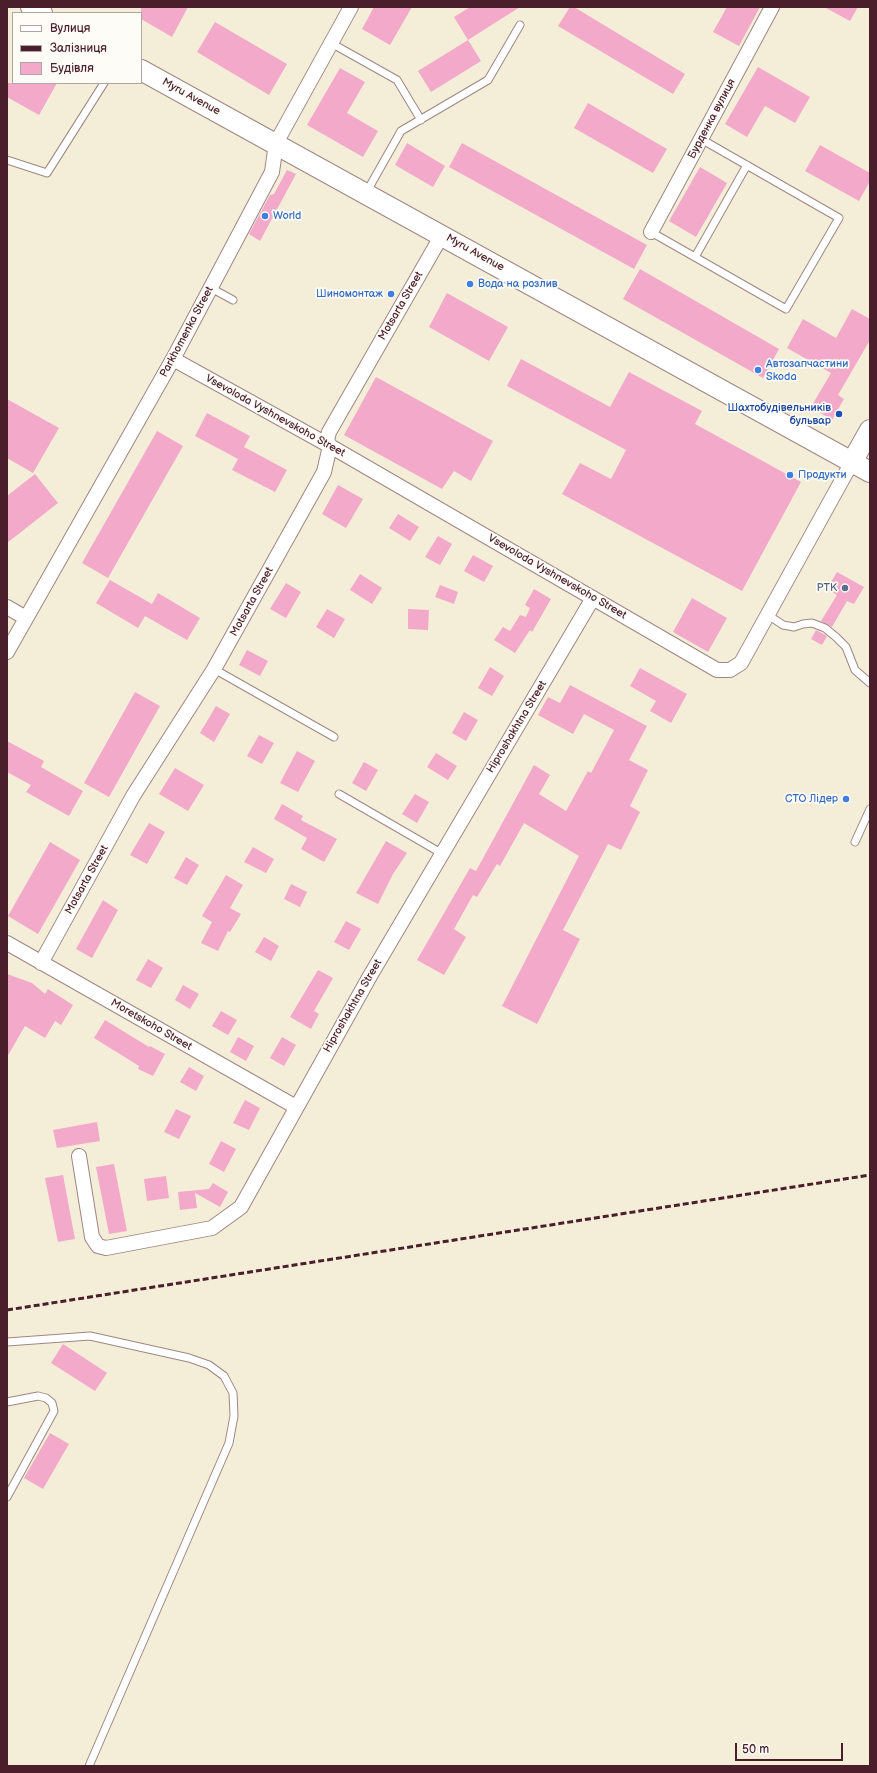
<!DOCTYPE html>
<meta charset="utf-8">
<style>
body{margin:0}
#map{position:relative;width:877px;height:1773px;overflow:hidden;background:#f4eed9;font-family:"Balsamiq Sans",sans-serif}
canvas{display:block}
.frame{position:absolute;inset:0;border:8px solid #4a1f2b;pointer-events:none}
.legend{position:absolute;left:12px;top:12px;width:130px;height:72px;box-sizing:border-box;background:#fdfcf7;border:1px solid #b5a4a5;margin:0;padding:5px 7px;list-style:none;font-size:12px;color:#4a1f2b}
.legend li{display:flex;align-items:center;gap:8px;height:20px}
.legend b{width:20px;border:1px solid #b5a4a5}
.scale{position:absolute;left:735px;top:1743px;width:108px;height:18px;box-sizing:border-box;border:2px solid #4a1f2b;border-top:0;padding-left:5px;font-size:12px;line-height:14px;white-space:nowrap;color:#4a1f2b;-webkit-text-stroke:3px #fdfcf7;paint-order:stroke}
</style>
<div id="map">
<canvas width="877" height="1773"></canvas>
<div class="frame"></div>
<ul class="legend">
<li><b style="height:5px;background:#fff"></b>Вулиця</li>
<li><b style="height:5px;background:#4a1f2b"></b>Залізниця</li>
<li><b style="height:11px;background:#f3a9ca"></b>Будівля</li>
</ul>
<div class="scale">50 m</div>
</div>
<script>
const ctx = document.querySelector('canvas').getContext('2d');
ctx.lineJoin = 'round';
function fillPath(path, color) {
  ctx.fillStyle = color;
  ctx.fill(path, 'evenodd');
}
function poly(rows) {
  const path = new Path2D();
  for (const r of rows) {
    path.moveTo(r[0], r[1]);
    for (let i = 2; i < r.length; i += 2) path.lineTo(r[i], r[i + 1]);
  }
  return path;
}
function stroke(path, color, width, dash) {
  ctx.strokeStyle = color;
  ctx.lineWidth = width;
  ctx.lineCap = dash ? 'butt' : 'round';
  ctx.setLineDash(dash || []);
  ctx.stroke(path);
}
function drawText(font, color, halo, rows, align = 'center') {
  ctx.font = font + ' "Balsamiq Sans",sans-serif';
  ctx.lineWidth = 3.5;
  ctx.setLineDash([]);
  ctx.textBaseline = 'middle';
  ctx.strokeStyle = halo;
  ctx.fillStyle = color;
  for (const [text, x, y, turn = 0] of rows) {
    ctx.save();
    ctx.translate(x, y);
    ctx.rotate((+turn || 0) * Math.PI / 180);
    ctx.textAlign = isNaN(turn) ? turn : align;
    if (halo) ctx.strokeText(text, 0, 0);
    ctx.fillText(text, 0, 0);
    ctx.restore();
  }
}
fillPath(poly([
 [141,7,188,7,172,37,141,19],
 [374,7,412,7,390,45,362,29],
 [470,7,520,7,468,40,454,17],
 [570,7,574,7,685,74,673,94,558,26],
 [727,7,760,7,739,46,713,32],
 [824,7,858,7,850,21],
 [215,22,287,64,269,95,197,52],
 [468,40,481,61,431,92,418,71],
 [758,67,810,97,795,123,765,106,747,137,725,124],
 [340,68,365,82,347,113,378,131,363,157,307,125],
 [7,83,57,83,39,115,7,97],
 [588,103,667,149,653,173,574,128],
 [407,143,445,166,433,187,395,165],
 [462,143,647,245,634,269,449,167],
 [820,145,870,173,870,181,859,201,805,171],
 [700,167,727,183,696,237,669,221],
 [287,170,296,174,260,241,249,234,270,195,274,194],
 [640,269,779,349,763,378,623,299],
 [447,293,508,327,489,361,429,327],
 [852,309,870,319,870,340,838,395,844,399,832,420,811,407,831,373,787,348,803,319,836,338],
 [521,359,610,407,629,372,702,411,695,424,801,482,742,591,562,494,580,463,611,479,626,450,507,386],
 [376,377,493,441,471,481,454,471,442,489,344,435],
 [7,399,59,428,33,473,7,458],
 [207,413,250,436,244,447,287,470,275,492,232,470,238,459,195,436],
 [157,431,183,446,108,578,82,563],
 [35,474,58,503,7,543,7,496],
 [338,485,363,499,346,528,322,514],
 [398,514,419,527,410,541,389,528],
 [438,536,452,544,440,565,425,557],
 [473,555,493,566,484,582,464,571],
 [837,572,864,587,854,604,847,601,832,627,821,621,837,595,827,589],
 [360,574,382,588,372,604,350,590],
 [110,580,152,604,158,593,200,618,187,640,145,616,138,628,96,603],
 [286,583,301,592,286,618,270,609],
 [440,585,458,592,454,604,435,597],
 [534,589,551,599,532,632,530,630,515,653,494,640,503,627,510,631,520,615,526,617,530,608,525,605],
 [692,598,727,618,708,652,673,632],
 [327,609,345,619,334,638,316,627],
 [408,609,429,610,428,630,408,629],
 [816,630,827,636,822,645,811,639],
 [247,650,268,661,260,676,239,665],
 [490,667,504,676,492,696,478,688],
 [640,668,687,694,671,723,650,711,656,701,630,686],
 [570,685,647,726,629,760,648,770,630,806,640,812,621,850,608,844,563,930,580,939,537,1024,502,1006,579,856,524,823,500,866,497,864,477,897,473,895,454,929,466,937,444,975,417,960,470,868,476,871,534,765,550,775,539,794,566,811,588,771,591,773,614,730,584,714,573,734,538,715,548,697,560,703],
 [135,692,160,706,109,797,84,783],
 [216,706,230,714,214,742,200,733],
 [464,712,478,720,466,741,452,733],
 [259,735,274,743,262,764,247,756],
 [7,741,44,761,41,767,83,791,69,816,26,792,31,785,7,772],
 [297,751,315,761,298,792,280,783],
 [436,753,457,766,448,780,427,767],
 [364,762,378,770,366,791,352,783],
 [175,768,204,785,188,811,159,794],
 [415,794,429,802,417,823,402,814],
 [282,804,303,816,301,820,337,839,324,862,301,849,307,838,274,819],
 [149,823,165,832,147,864,130,855],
 [386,841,407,853,393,874,378,904,356,893],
 [50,842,80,860,38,934,8,916],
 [253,847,274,859,266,873,244,862],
 [186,857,199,865,187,885,174,878],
 [226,875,243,885,230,908,241,914,230,932,228,931,218,951,201,943,212,922,202,916],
 [291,884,307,892,300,907,284,899],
 [103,900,118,910,92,958,76,949],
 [346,921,361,929,349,950,334,942],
 [264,937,279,946,271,961,255,952],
 [148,959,163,968,151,988,136,980],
 [318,970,333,978,314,1011,319,1014,311,1029,290,1017],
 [7,974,32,983,45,994,48,989,73,1005,61,1025,55,1021,45,1038,25,1026,7,1057],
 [183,985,199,994,190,1009,175,1000],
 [221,1011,237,1020,228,1035,212,1026],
 [105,1020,149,1047,150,1046,165,1054,153,1076,138,1069,139,1066,94,1038],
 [238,1037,254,1046,246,1061,230,1052],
 [282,1037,296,1045,284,1066,270,1058],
 [189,1067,204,1076,196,1091,180,1082],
 [245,1100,260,1108,249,1130,233,1123],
 [176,1109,191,1116,179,1139,164,1132],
 [97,1122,100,1141,57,1148,53,1130],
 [221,1141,236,1149,224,1172,209,1164],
 [114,1164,127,1231,109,1234,96,1167],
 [63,1175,75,1239,58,1242,45,1178],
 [166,1176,169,1198,147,1201,144,1179],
 [213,1183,228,1192,220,1207,195,1193,197,1208,180,1210,178,1192,209,1189],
 [63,1344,107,1373,95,1391,51,1363],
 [50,1433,69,1444,43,1489,24,1478]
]), '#f3a9ca');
const lane = poly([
 [331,43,397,80,421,120],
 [7,160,47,173,104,83],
 [366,193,401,131,488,80,520,25],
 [651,232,786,309,839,218,701,139],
 [695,257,747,165],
 [211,288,233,300],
 [768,615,783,625,794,627,803,624,812,623,825,628,836,637,846,647,855,670,870,683],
 [214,669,334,737],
 [339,794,441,853],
 [855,842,870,809],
 [7,1342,90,1336,189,1358,209,1365,224,1376,233,1393,234,1416,229,1443,89,1766],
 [7,1402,38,1396,46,1398,52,1403,54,1411,7,1497]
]);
const street = poly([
 [651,232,772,7],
 [173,359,330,446,717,670,730,670,741,663,852,462],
 [7,607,26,618],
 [7,652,173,359,272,172,276,143,351,7],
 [7,943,296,1107],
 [41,963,133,796,214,669,324,472,330,446,327,440,329,432,442,235],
 [79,1156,92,1237,98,1246,106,1248,212,1228,241,1207,370,976,593,598]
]);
const secondary = poly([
 [31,7,42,13],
 [141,70,870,472],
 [852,462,870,430]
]);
stroke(lane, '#9f8682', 9);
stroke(street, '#9f8682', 16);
stroke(secondary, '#9f8682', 22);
stroke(lane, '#fff', 7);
stroke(street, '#fff', 14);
stroke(secondary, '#fff', 20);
stroke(poly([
 [7,1310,870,1175]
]), '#4a1f2b', 3, [6, 3]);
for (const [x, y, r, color] of [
 [265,216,4,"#3f7fe0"],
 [470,284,4,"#3f7fe0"],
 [391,294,4,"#3f7fe0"],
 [758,370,4,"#3f7fe0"],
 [839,414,4,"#1a4fb4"],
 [790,475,4,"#3f7fe0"],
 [845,588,4,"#5c6f8a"],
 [846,799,4,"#3f7fe0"]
]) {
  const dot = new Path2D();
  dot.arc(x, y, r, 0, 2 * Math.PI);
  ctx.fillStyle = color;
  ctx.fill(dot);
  stroke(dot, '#fdfcf7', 1.5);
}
drawText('11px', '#4a1f2b', '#fdfcf7', [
 ["Myru Avenue",191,97,29],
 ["Бурденка вулиця",712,119,-62],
 ["Myru Avenue",475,253,29],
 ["Motsarta Street",401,306,-60],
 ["Parkhomenka Street",187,332,-62],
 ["Vsevoloda Vyshnevskoho Street",275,416,29],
 ["Vsevoloda Vyshnevskoho Street",557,577,30],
 ["Motsarta Street",252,602,-61],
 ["Hiproshakhtna Street",517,727,-59],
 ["Motsarta Street",87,880,-61],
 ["Hiproshakhtna Street",353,1006,-60],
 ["Moretskoho Street",151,1025,30]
]);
drawText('11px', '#366cbe', '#fdfcf7', [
 ["World",273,216],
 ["Вода на розлив",478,284],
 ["Шиномонтаж",383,294,"right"],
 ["Автозапчастини",766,364],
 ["Skoda",766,377],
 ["Продукти",798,475],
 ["СТО Лідер",838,799,"right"]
], 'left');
drawText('11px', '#164399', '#fdfcf7', [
 ["Шахтобудівельників",831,408],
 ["бульвар",831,421]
], 'right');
drawText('11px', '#4e5e75', '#fdfcf7', [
 ["РТК",837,588]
], 'right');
</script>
